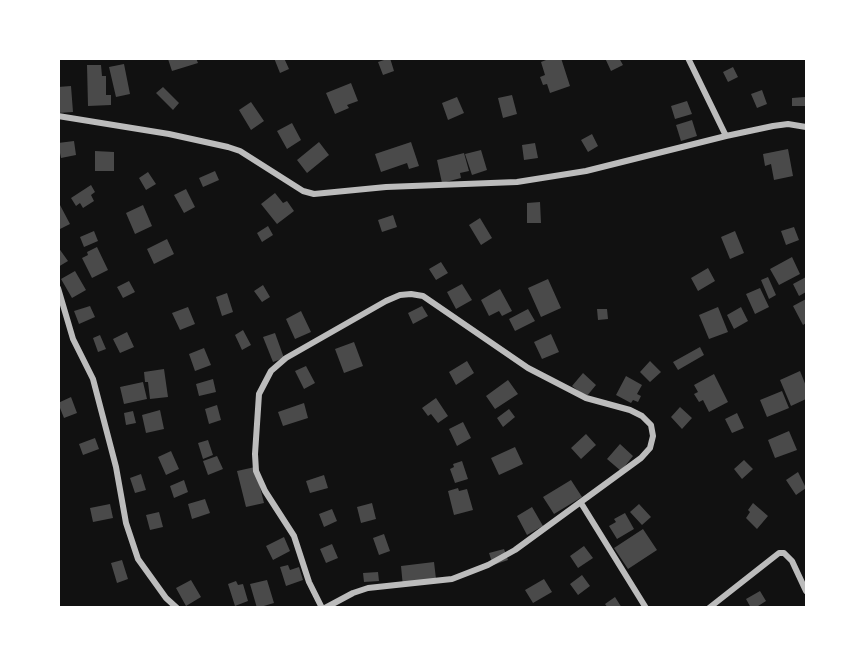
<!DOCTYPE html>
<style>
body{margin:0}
#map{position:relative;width:865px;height:666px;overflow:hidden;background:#111;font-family:Montserrat,sans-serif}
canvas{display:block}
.frame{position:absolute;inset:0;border:60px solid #fff;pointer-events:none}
</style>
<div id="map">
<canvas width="865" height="666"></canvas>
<div class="frame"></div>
</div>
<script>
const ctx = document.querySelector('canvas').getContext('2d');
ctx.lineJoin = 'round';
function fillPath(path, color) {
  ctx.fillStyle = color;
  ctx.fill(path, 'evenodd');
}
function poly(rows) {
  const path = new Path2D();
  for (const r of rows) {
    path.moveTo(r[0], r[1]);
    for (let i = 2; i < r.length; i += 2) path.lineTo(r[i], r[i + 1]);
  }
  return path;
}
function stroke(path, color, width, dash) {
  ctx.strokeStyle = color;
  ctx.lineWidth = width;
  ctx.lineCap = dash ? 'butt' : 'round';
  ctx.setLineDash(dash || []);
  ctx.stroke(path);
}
fillPath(poly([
 [196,58,198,63,172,71,168,59],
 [274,58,284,58,289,69,280,73],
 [390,58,394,71,383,75,378,62],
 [551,58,561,58,570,86,550,93,547,84,543,85,540,77,545,75,541,62],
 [605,58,619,58,623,65,611,71],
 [124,64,130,94,116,97,109,67],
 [87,65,101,65,102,76,106,76,106,95,111,95,111,105,88,106],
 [733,67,738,77,728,82,723,72],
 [351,83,358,101,347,105,349,108,335,114,326,93],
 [71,86,73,112,58,113,58,87],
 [163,87,179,103,173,110,156,93],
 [762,90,767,104,757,108,751,94],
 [512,95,517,114,503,118,498,98],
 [457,97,464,113,448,120,442,103],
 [805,97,805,106,792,106,792,98],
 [687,101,692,114,675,119,671,106],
 [251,102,264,121,251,130,239,110],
 [692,120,697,136,681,141,676,125],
 [292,123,301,140,287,149,277,131],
 [592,134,598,146,588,152,581,140],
 [74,141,76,155,61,158,58,143],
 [319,142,329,155,307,173,297,160],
 [411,142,419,166,409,169,407,163,381,172,375,154],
 [535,143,538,158,524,160,522,145],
 [788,149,793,176,774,180,771,164,765,166,763,154],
 [481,150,487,170,472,175,465,154],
 [95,151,114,152,114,171,95,171],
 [464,153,469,171,460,173,461,178,442,183,437,160],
 [215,171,219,180,203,187,199,178],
 [148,172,156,184,146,190,139,178],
 [91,185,95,192,91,195,94,201,83,208,80,203,76,206,71,198],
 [186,189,195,207,184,213,174,195],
 [275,193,283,203,287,201,294,211,277,224,261,204],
 [540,202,541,223,527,223,527,203],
 [60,205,70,224,58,230,58,206],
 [143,205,152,226,135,234,126,213],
 [393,215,397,227,382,232,378,220],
 [480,218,492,238,481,245,469,225],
 [268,226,273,235,262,242,257,233],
 [794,227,799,240,786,245,781,231],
 [94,231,98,241,84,247,80,237],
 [735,231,744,253,730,259,721,237],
 [167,239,174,254,154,264,147,249],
 [58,247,68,261,58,267],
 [97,247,108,270,92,278,82,258,88,255,87,252],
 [792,257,800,274,779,285,770,269],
 [441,262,448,273,436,280,429,269],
 [708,268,715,281,698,291,691,278],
 [75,271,86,290,72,298,61,279],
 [768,277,776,295,769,299,761,280],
 [806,277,806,292,799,296,793,284],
 [548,279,561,308,541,317,528,288],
 [129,281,135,292,123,298,117,287],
 [462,284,472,300,456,309,447,292],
 [263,285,270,297,262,302,254,291],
 [760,288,769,307,755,314,746,294],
 [500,289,512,311,502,316,499,311,489,316,481,300],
 [227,293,233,312,222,316,216,297],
 [806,299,806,323,803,325,793,306],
 [90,306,95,317,79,324,74,311],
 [422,306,428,316,413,324,408,313],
 [188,307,195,324,180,330,172,313],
 [718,307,728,332,709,339,699,315],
 [741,307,748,321,734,329,727,315],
 [528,309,535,321,515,331,509,319],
 [597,309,607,309,608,319,598,320],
 [301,311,311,332,295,339,286,319],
 [243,330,251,345,242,350,235,335],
 [127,332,134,347,120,353,113,339],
 [275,333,284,358,273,362,263,337],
 [551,334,559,352,542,359,534,342],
 [100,335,106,349,98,352,93,338],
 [354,342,363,366,344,373,335,349],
 [700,347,704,355,678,370,673,362],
 [204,348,211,365,195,371,189,354],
 [467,361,474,373,456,385,449,372],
 [650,361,661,372,650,382,640,372],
 [306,366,315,383,304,389,295,371],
 [164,369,168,397,150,399,148,382,145,382,144,372],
 [800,371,806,386,806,399,791,406,780,380],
 [583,373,596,385,586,397,572,386],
 [714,374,728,402,709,412,703,400,699,402,694,394,698,392,694,385],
 [626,376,642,385,637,394,641,396,638,402,633,400,631,403,616,395],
 [213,379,216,392,199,396,196,384],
 [508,380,518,394,495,409,486,396],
 [143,382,147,399,124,404,120,387],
 [782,391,789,408,767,417,760,400],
 [71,397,77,413,64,418,58,403],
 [436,398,448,416,438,423,431,414,428,416,422,408],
 [304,403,308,418,283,426,278,412],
 [217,405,221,420,209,424,205,409],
 [680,407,692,418,682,429,671,417],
 [509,409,515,417,503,427,497,418],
 [160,410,164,429,146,433,142,415],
 [133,411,136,423,126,425,124,413],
 [737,413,744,428,732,433,725,419],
 [463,422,471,438,457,446,449,429],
 [789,431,797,450,775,458,768,440],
 [586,434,596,445,581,459,571,448],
 [95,438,99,449,83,455,79,444],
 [208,440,213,455,203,459,198,443],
 [620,444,633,456,621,471,607,459],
 [515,447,523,464,499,475,491,458],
 [171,451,179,469,166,475,158,457],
 [217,456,223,469,208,475,203,461],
 [744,460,753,469,742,479,734,469],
 [462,461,468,479,455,483,450,469,454,467,453,464],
 [255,467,264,503,246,507,237,471],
 [798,472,806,488,796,495,786,480],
 [141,474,146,490,135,493,130,478],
 [324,475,328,488,310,493,306,481],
 [184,480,188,492,174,498,170,486],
 [571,480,582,497,554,514,543,497],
 [458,488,459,491,467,489,473,510,454,515,448,491],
 [205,499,210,513,192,519,188,504],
 [372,503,376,519,361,523,357,507],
 [753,503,768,516,757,529,746,518,750,512,748,510],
 [110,504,113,518,93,522,90,508],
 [639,504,651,517,642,525,630,512],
 [532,507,543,526,527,535,517,516],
 [332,509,337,521,324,527,319,514],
 [159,512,163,527,150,530,146,515],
 [625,513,634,529,617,539,609,526,616,522,614,519],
 [643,529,657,550,628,569,614,548],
 [384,534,390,551,379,555,373,538],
 [284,537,290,551,273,560,266,546],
 [332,544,338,558,326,563,320,549],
 [584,546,593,558,578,568,570,556],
 [504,549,508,560,493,565,489,553],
 [122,560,128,579,117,583,111,563],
 [434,562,436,579,403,587,401,566],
 [288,565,290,570,299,567,303,580,286,586,280,567],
 [378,572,379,581,364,582,363,573],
 [582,575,590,586,578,595,570,584],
 [544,579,552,592,533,603,525,590],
 [191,580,201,597,186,606,176,588],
 [267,580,274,603,257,608,250,584],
 [236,581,238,585,243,584,248,601,235,606,228,584],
 [760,591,766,601,755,608,751,608,746,599],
 [615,597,622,608,608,608,605,604]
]), '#4a4a4a');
stroke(poly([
 [688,58,726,136],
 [58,116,169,134,228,147,240,151,303,191,314,194,386,187,517,182,586,171,726,136,773,126,788,124,806,127],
 [58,288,73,339,93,379,116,467,126,523,138,559,166,598,177,608],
 [581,503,646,608],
 [322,608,309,582,294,536,265,491,256,471,255,454,259,394,271,371,286,358,386,301,400,295,411,294,423,296,528,368,586,398,630,410,642,416,651,425,653,436,650,448,641,458,515,550,488,565,452,579,368,588,353,593,325,608],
 [709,608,779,553,784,553,792,561,806,591]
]), '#bcbcbc', 6);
</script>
